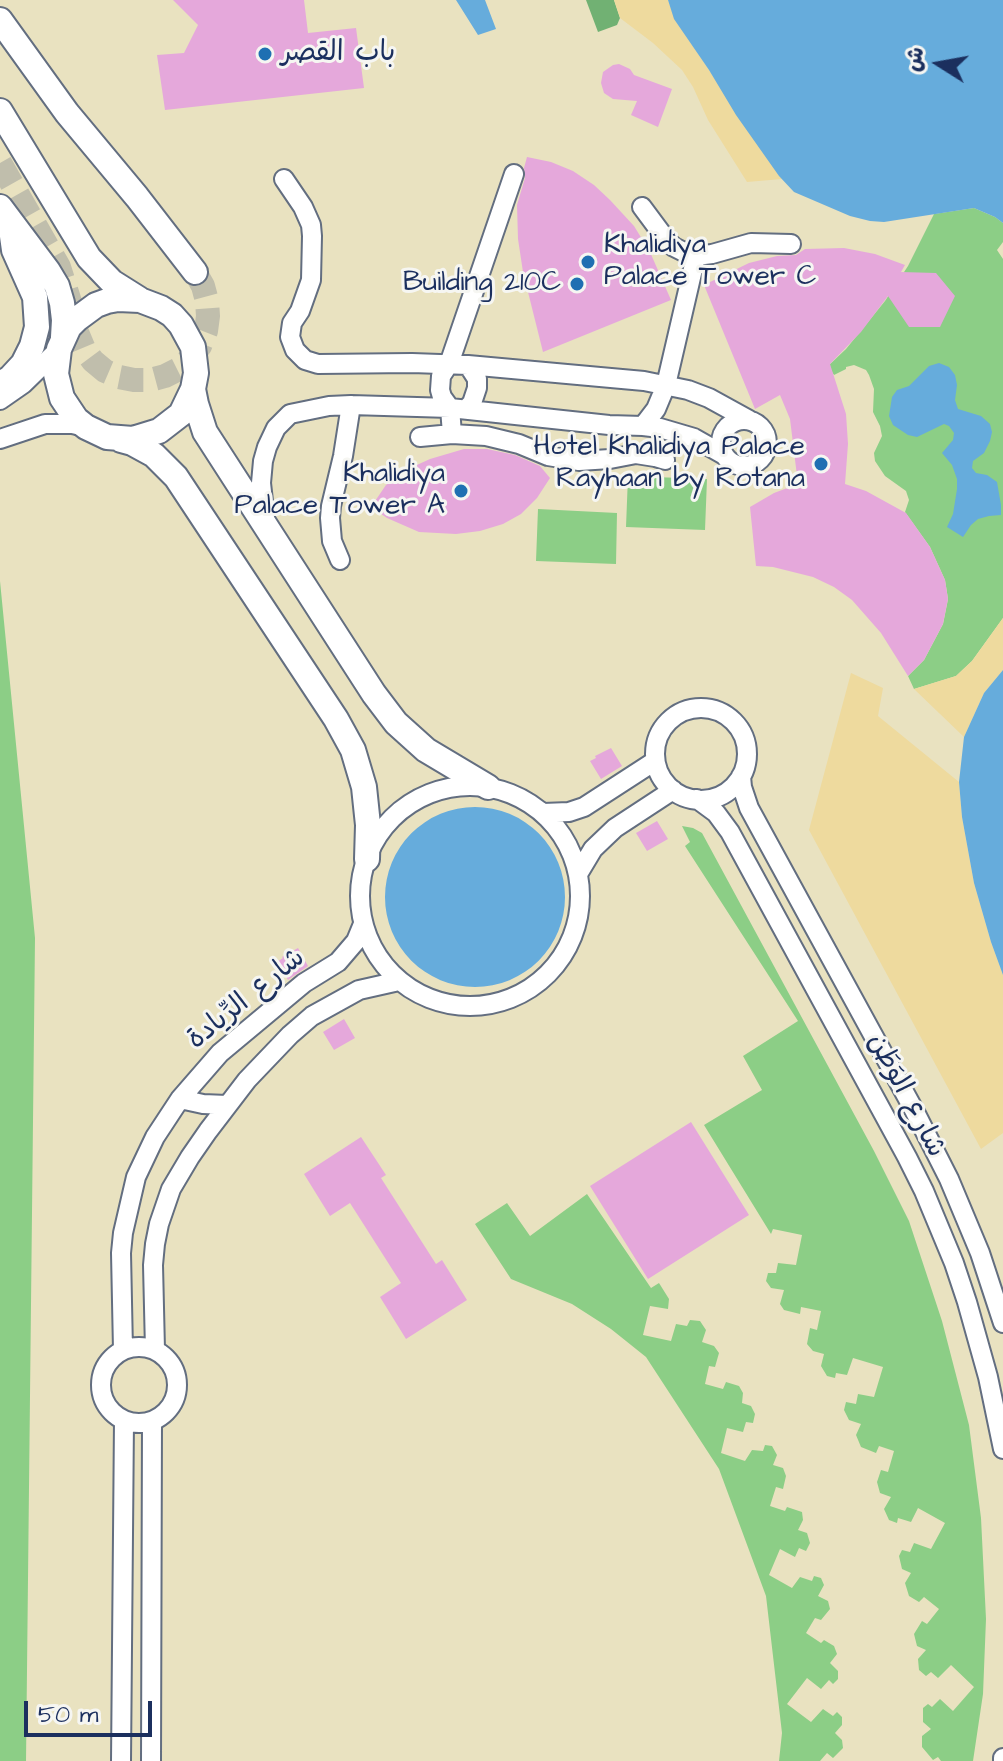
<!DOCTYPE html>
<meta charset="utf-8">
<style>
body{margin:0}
#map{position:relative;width:1003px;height:1761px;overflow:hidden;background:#e9e2c0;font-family:"Architects Daughter","Playpen Sans Arabic",sans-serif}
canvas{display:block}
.north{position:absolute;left:899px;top:24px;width:80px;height:80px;-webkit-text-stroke:6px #f6f6f2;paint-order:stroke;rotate:281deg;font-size:22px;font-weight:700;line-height:32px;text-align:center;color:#1b2f5e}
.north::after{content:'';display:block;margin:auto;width:28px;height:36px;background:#1b2f5e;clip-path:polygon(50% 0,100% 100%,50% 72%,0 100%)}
.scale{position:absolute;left:24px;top:1701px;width:128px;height:36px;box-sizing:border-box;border:4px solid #1b2f5e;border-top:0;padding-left:10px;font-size:24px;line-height:28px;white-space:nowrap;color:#1b2f5e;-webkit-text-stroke:6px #f6f6f2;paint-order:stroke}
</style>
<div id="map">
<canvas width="1003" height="1761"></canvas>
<div class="north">ش</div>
<div class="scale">50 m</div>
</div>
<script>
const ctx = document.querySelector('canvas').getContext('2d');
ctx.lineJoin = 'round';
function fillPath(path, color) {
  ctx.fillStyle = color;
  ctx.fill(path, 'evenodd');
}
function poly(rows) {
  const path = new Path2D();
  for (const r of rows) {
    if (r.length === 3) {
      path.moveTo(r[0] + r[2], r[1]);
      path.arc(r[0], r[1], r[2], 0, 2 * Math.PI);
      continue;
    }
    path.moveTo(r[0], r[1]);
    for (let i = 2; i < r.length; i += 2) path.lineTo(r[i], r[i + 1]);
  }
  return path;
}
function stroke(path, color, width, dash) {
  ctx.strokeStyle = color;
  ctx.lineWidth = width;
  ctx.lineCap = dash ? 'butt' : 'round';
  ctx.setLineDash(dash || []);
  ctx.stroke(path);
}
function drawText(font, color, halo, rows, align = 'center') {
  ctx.font = font + ' "Architects Daughter","Playpen Sans Arabic",sans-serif';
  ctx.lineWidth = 6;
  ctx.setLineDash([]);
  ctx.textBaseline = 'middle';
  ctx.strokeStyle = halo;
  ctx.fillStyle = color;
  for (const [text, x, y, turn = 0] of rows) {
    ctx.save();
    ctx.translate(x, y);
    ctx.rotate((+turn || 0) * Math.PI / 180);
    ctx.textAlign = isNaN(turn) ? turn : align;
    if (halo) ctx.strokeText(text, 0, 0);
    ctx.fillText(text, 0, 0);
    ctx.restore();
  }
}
fillPath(poly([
 [974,208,995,217,1003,223,1003,242,997,250,1003,259,1003,618,972,661,956,676,914,689,908,676,924,660,943,624,948,599,945,580,930,547,905,512,909,500,906,491,885,476,875,461,874,453,882,436,880,426,873,412,874,389,869,375,866,370,854,365,846,367,846,369,834,375,828,366,846,349,885,301,908,266,934,214],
 [628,476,707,479,705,530,626,527],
 [538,509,617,513,616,564,536,561],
 [0,581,35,938,26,1761,0,1761],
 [682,826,693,828,702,833,874,1151,909,1221,942,1321,969,1425,981,1518,986,1619,983,1694,973,1761,941,1761,938,1757,933,1760,922,1747,922,1736,931,1729,923,1722,923,1708,928,1704,932,1707,940,1699,953,1711,974,1687,951,1665,938,1678,931,1672,926,1676,919,1670,918,1659,926,1650,917,1646,914,1634,922,1621,927,1624,939,1609,924,1597,919,1602,909,1596,905,1583,911,1573,902,1569,899,1556,902,1550,910,1552,914,1543,931,1549,945,1523,918,1508,911,1522,898,1518,897,1523,889,1520,884,1509,891,1497,880,1493,877,1482,881,1470,888,1472,894,1451,879,1446,876,1453,861,1447,856,1435,861,1424,849,1420,844,1410,846,1402,856,1404,858,1394,874,1397,883,1367,853,1358,847,1375,836,1373,835,1378,827,1376,821,1366,824,1354,813,1351,807,1344,810,1328,817,1330,821,1311,801,1307,800,1314,784,1310,780,1304,784,1290,771,1288,766,1281,768,1273,776,1273,778,1263,796,1265,802,1235,773,1229,771,1234,704,1125,762,1090,743,1056,798,1021,685,846,690,842],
 [587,1194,651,1288,659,1283,669,1299,668,1309,650,1306,643,1335,671,1341,676,1324,687,1326,690,1320,700,1321,706,1330,702,1342,714,1346,719,1353,715,1367,709,1366,705,1384,723,1389,726,1382,739,1386,743,1393,742,1403,751,1406,755,1414,753,1423,746,1422,743,1432,727,1428,721,1453,745,1461,752,1450,763,1451,765,1445,772,1446,777,1455,773,1465,783,1468,786,1476,783,1489,776,1487,770,1506,785,1511,787,1507,802,1512,803,1520,798,1530,807,1533,810,1543,806,1551,799,1548,795,1557,780,1549,769,1575,792,1588,800,1577,812,1581,814,1576,821,1578,824,1585,818,1596,828,1601,830,1609,821,1620,815,1618,806,1633,821,1643,824,1640,834,1646,837,1654,830,1663,838,1671,838,1679,833,1684,829,1680,821,1689,807,1678,787,1704,811,1722,823,1709,833,1716,837,1712,842,1717,842,1725,835,1733,842,1740,843,1748,833,1758,827,1753,820,1761,779,1761,782,1733,766,1596,719,1469,646,1357,611,1329,572,1304,511,1279,475,1224,507,1203,530,1236]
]), '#8cce86');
fillPath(poly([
 [586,0,614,0,620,18,617,25,598,32]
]), '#71b173');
fillPath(poly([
 [614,0,668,0,675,19,782,179,747,182,708,120,693,87,682,70,653,43,620,18],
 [1003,618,1003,670,984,693,964,737,914,689,956,676,972,661],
 [851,673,883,688,878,716,959,782,962,817,974,883,991,942,1003,975,1003,1133,981,1149,809,830]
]), '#eeda9e');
fillPath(poly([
 [456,0,485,0,496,29,478,35],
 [668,0,1003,0,1003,223,995,217,974,208,884,222,870,221,850,216,794,192,779,176,736,115,709,70,674,19],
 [939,363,949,367,955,375,957,385,955,400,958,409,981,416,990,424,992,432,990,441,984,453,973,461,972,468,976,473,987,475,997,482,1001,505,1001,515,989,516,978,519,971,525,963,537,947,527,953,514,957,489,957,479,952,465,942,453,953,440,954,433,949,426,944,424,917,437,908,435,893,425,889,416,892,397,897,390,909,386,929,366],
 [1003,670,1003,975,991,942,974,883,962,817,959,782,964,737,984,693],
 [475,897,90]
]), '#66acdc');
fillPath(poly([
 [173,0,304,0,308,33,356,28,364,88,165,110,157,55,184,53,198,25],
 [619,64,630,69,634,75,672,89,658,127,631,115,637,101,613,99,604,93,601,83,603,72,613,65],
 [527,157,551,162,573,171,594,185,610,200,634,226,650,252,671,300,543,352,523,272,518,239,517,205,525,178,524,168],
 [844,248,875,254,905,265,901,272,936,273,955,296,940,327,909,327,888,296,861,332,830,364,846,414,848,444,845,484,866,491,906,513,930,547,945,580,948,599,943,624,924,660,908,676,881,633,852,600,834,587,813,577,773,567,756,566,750,507,774,493,798,484,790,419,780,395,755,409,704,285,749,263,777,256,796,255,805,249],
 [464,449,487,449,515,455,540,466,550,478,537,498,521,514,503,524,480,531,456,534,419,532,387,518,371,507,386,485,408,469,430,459],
 [611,748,622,766,601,779,590,761,596,758,595,756],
 [657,821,668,839,647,851,636,833],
 [298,948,308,966,288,980,277,962,283,958,282,957],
 [344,1019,355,1038,334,1050,323,1032],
 [691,1122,749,1215,648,1279,590,1186],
 [361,1137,386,1175,381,1178,436,1264,442,1260,467,1300,406,1339,380,1297,401,1283,350,1203,330,1216,304,1174]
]), '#e5a8db');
stroke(poly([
 [0,163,59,267,70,302,76,330,84,349,93,361,105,371,119,377,134,380,150,380,165,376,179,369,190,359,200,346,206,331,208,316,207,301,203,286,195,272]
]), '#c0beac', 24, [24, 12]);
const minor = poly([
 [284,179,303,207,311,225,312,236,311,280,300,311,292,323,290,337,295,350,305,360,318,364,412,363,468,365,644,381,688,390,709,398,749,420],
 [642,207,668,242,674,247,688,254,696,256,712,254,751,243,791,244],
 [0,400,23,384,59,349],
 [466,409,472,403,477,388,477,379,468,365],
 [744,443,23],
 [643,426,656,409,666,385,696,256],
 [452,434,450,408,442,397,440,390,441,376,449,364,514,174],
 [420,437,452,434,486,436,519,444,548,456,579,461,610,459,636,454,655,457,665,460],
 [0,439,45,424,72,424,86,427],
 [265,519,261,483,263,461,267,447,276,428,290,414,329,406,351,405,450,408,609,425,643,426,660,428,694,438,724,455],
 [340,560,332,541,330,518,331,506,343,456,351,405],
 [701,754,46],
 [741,776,742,787,749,808,914,1110,949,1179,980,1253,1003,1323],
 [470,896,110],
 [697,799,716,813,730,832,907,1157,924,1191,954,1263,967,1302,988,1377,1003,1449],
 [543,813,569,812,584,807,655,761],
 [578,874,593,849,615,828,673,790],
 [180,1099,203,1104,227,1105],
 [139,1385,38],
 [123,1350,121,1253,123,1233,136,1177,155,1137,180,1099,220,1053,304,983,338,962,356,941,363,924],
 [155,1350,153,1265,155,1244,159,1224,171,1189,190,1157,208,1131,247,1080,290,1035,312,1016,359,990,399,981],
 [121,1761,124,1420],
 [151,1761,152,1421],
 [1003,1761,1003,1758]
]);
const tertiary = poly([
 [0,20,67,113,137,197,195,272],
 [0,111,89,258,112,282,139,299],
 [0,207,48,271,57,286,62,303,64,320,63,337],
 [0,384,10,378,23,364,32,346,37,327,35,297,14,250,10,222],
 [193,389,181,414,159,431,133,439,107,437,86,427,76,419,62,398,56,374,59,349,69,327,77,319,96,305,107,301,118,299,140,300,161,308,172,315,181,325,193,347,196,373,193,389,196,404,205,432,374,694,396,723,426,750,488,787],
 [121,440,132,443,154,455,176,477,336,719,353,750,364,787,368,825,367,859]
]);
stroke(minor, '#636e80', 22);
stroke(tertiary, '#636e80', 28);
stroke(minor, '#fff', 18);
stroke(tertiary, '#fff', 24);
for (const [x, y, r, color] of [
 [265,54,8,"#1f6fb2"],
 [588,262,8,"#1f6fb2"],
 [577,284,8,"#1f6fb2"],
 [821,464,8,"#1f6fb2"],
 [461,491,8,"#1f6fb2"]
]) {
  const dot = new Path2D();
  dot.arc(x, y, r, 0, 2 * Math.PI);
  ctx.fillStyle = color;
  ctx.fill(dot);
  stroke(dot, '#f6f6f2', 3);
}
drawText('28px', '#1b2f5e', '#f6f6f2', [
 ["باب القصر",281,54,"left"],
 ["Khalidiya",604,246,"left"],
 ["Palace Tower C",604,278,"left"],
 ["Building 210C",561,284],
 ["Hotel Khalidiya Palace",805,448],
 ["Rayhaan by Rotana",805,480],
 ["Khalidiya",445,475],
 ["Palace Tower A",445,507]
], 'right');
drawText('28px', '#1b2f5e', '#f6f6f2', [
 ["شارع الرِّيادة",247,1000,-39],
 ["شارع الوَطَن",905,1096,62]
]);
</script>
